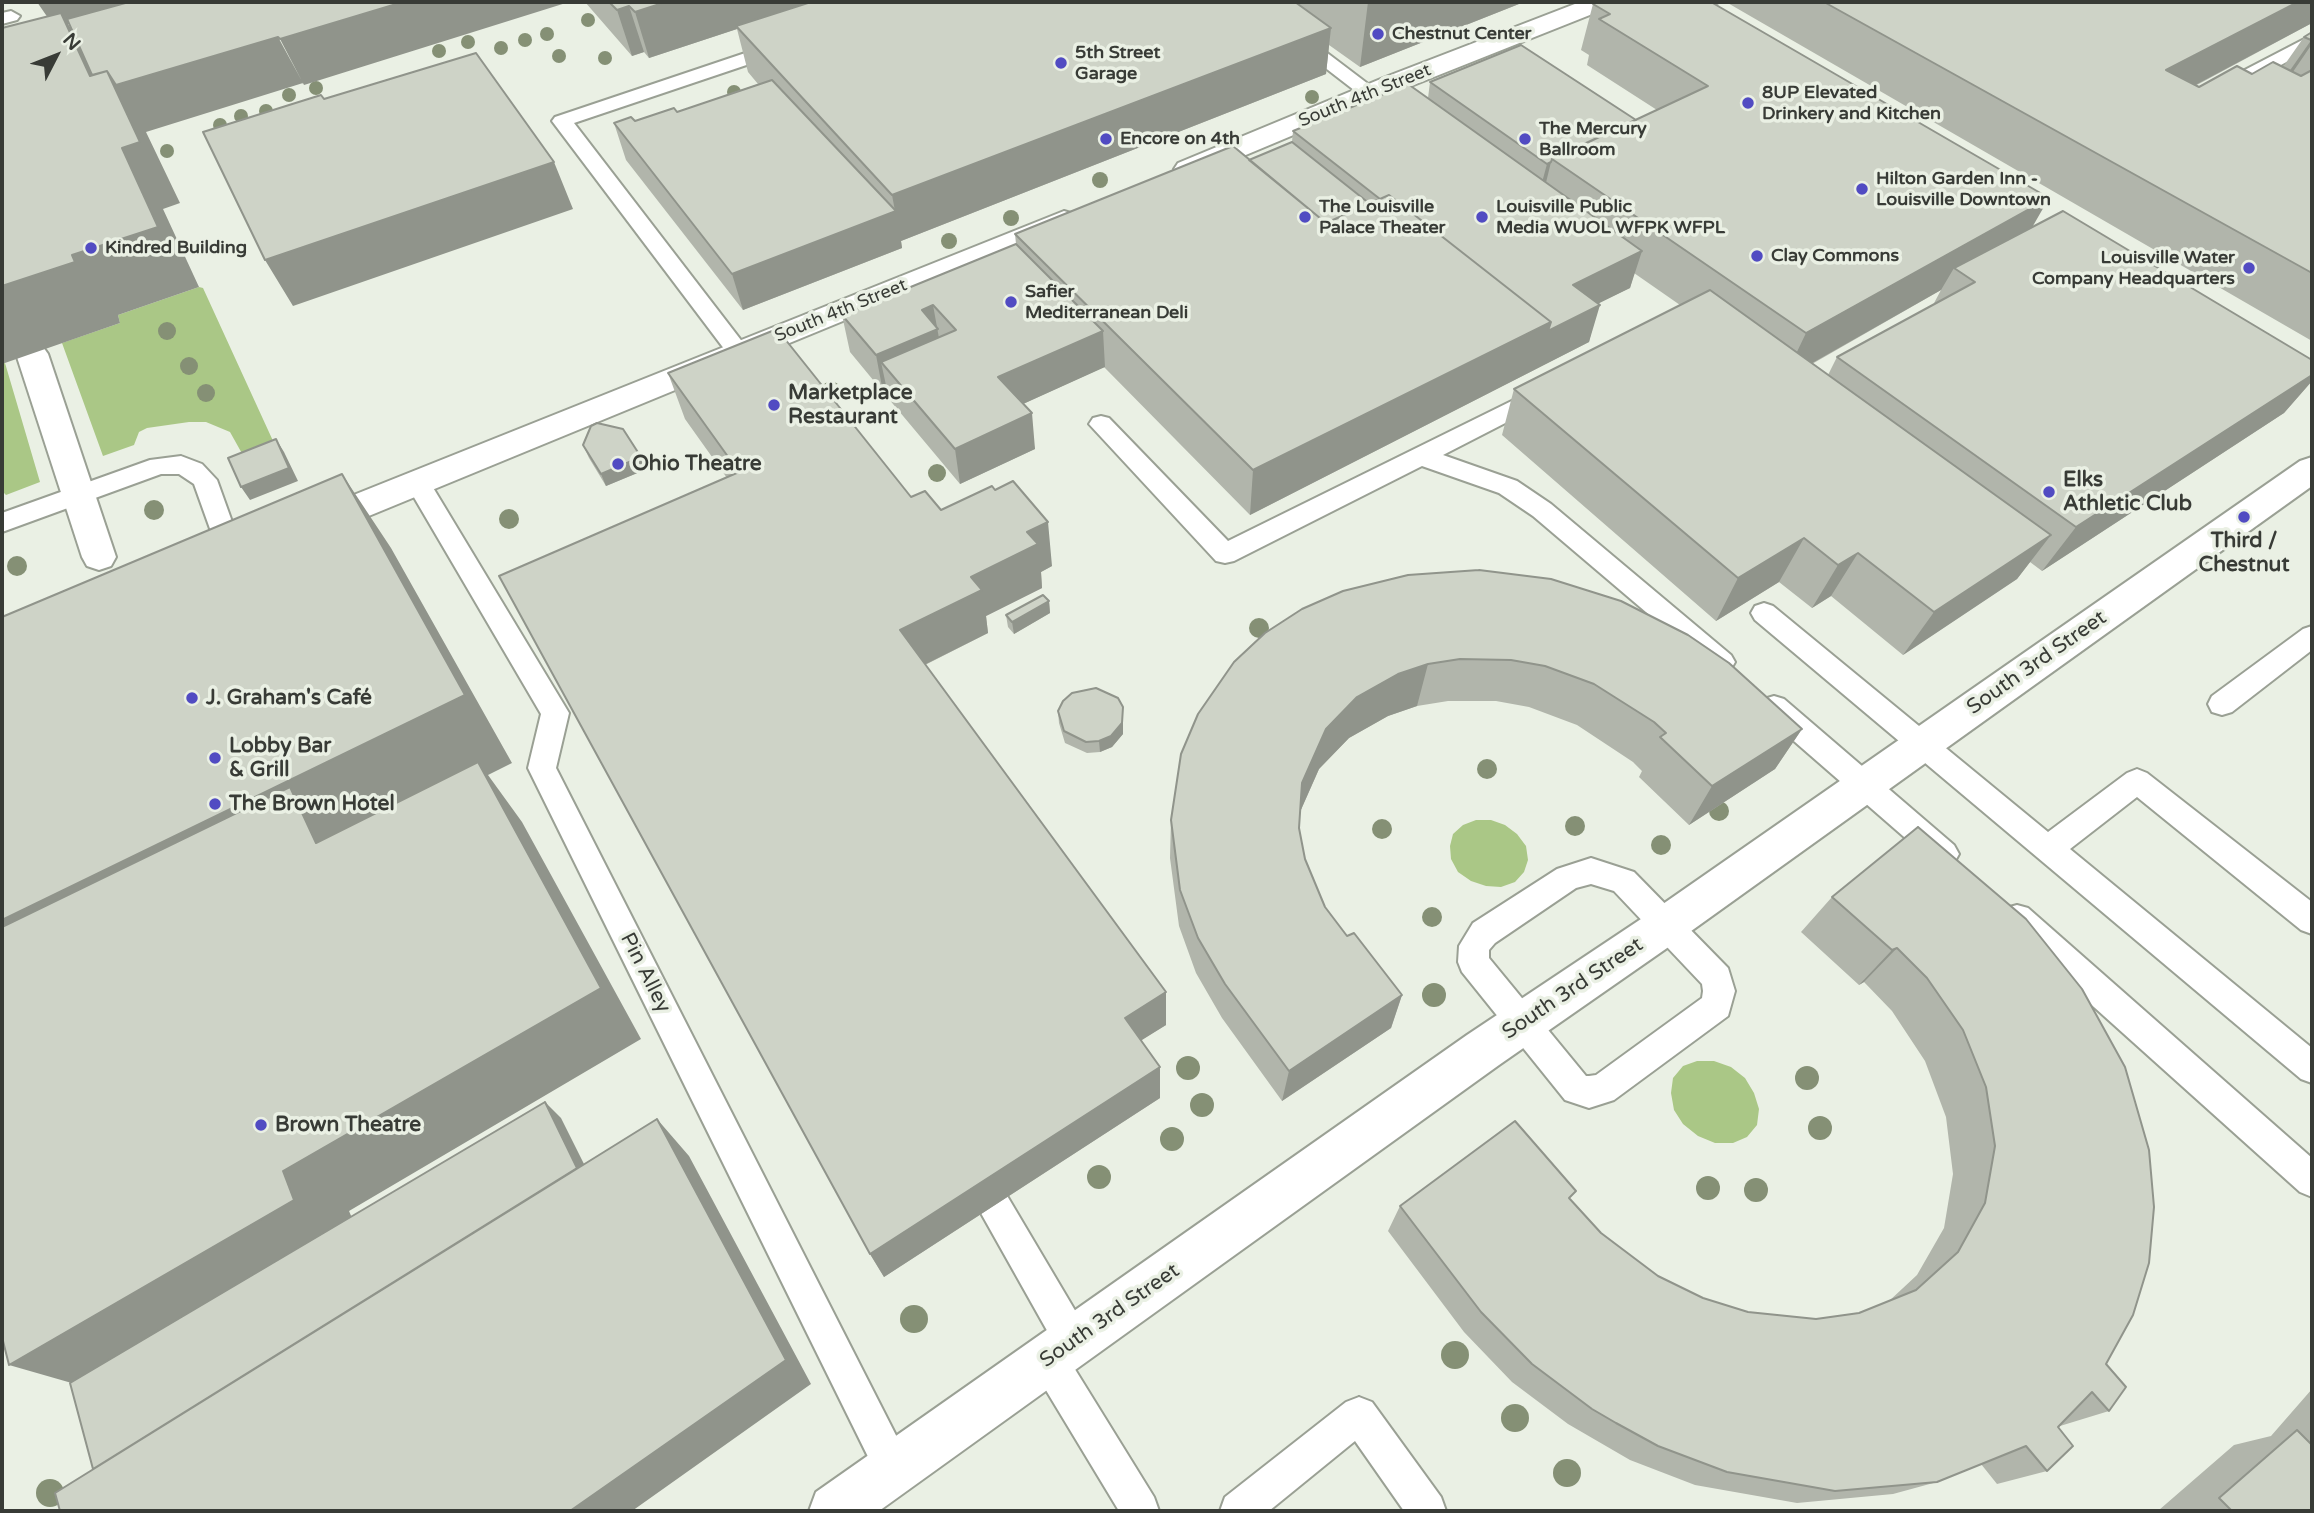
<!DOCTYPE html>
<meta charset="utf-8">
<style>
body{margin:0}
#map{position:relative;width:2314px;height:1513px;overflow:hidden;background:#eaf0e4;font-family:"Varela Round",sans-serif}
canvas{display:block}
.frame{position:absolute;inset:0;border:4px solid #383b36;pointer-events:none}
.north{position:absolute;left:21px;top:21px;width:70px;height:70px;-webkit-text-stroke:5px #eaf0e4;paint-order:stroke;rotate:48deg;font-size:19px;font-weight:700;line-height:28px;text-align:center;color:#383b36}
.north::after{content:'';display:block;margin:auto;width:24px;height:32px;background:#383b36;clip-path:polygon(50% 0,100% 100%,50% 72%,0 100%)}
</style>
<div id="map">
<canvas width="2314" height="1513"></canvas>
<div class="frame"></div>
<div class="north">N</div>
</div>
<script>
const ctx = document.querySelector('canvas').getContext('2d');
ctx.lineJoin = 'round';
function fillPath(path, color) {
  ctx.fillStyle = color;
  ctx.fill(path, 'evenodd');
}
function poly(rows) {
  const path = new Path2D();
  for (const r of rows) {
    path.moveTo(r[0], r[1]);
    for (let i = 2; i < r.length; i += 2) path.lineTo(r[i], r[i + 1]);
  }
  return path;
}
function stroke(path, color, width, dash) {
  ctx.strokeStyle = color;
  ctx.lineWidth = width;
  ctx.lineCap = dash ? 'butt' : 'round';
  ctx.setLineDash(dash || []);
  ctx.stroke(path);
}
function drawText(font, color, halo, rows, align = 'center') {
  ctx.font = font + ' "Varela Round",sans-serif';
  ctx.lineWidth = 7;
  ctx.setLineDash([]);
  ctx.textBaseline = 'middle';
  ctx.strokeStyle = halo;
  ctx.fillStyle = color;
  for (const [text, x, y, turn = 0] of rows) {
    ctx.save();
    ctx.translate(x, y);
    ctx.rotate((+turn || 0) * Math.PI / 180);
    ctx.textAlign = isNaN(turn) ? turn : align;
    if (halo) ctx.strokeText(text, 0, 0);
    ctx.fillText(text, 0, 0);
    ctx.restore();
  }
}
fillPath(poly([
 [199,287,203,288,279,454,249,466,230,432,206,422,189,422,147,428,139,432,134,445,103,456,62,343,120,323,118,315],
 [5,363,40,482,6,495,2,491,2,364],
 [1476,820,1491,820,1505,825,1517,834,1526,846,1528,860,1524,872,1515,882,1501,887,1486,886,1471,881,1458,872,1451,859,1450,846,1453,834,1463,825],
 [1697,1061,1714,1061,1731,1067,1745,1078,1754,1093,1759,1109,1757,1125,1747,1137,1733,1143,1715,1143,1698,1136,1683,1124,1674,1110,1671,1093,1673,1078,1683,1066]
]), '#aac786');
const lane = poly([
 [1240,2,1260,2,1380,93,1377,97,1363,97,1240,2],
 [11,11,20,16,17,20,2,24,2,13,11,11],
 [2312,35,2312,48,2226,95,2212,95,2209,91,2212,87,2312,35],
 [781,41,790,47,788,51,574,123,747,348,750,353,747,358,739,361,731,358,552,121,555,117,781,41],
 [1542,386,1550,388,1554,394,1550,400,1443,455,1517,481,1551,504,1731,655,1735,662,1731,669,1722,673,1713,669,1533,516,1499,493,1422,466,1234,561,1225,563,1216,561,1089,424,1093,418,1101,416,1109,418,1228,541,1542,386],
 [181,456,202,464,217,480,245,558,241,565,232,567,223,565,194,484,179,474,161,474,2,532,2,513,150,460,181,456],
 [417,473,426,476,569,713,556,768,907,1457,913,1470,907,1483,894,1489,881,1483,528,768,541,714,405,482,408,476,417,473],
 [1764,603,1773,606,2048,832,2127,773,2137,769,2147,773,2312,902,2312,934,2301,930,2137,797,2070,849,2312,1048,2312,1083,2301,1079,1755,620,1751,613,1755,606,1764,603],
 [2312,626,2312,650,2232,712,2222,715,2212,712,2208,704,2212,696,2303,629,2312,626],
 [1774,696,1784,699,1954,845,1959,854,1954,863,1944,867,1934,863,1764,715,1760,707,1764,699,1774,696],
 [1591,858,1634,872,1728,968,1735,991,1728,1016,1614,1100,1589,1108,1565,1100,1462,972,1458,962,1459,946,1473,923,1557,869,1591,858],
 [1591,884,1614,891,1702,984,1703,991,1702,998,1596,1075,1589,1076,1586,1076,1489,958,1489,950,1495,943,1576,888,1591,884],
 [2017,905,2028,908,2312,1158,2312,1197,2300,1192,2006,928,2002,918,2006,908,2017,905],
 [994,1189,1006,1194,1086,1329,1091,1342,1086,1355,1073,1360,1068,1358,1154,1497,1159,1511,1119,1511,1035,1372,1030,1359,1035,1346,1048,1341,1054,1343,977,1206,982,1194,994,1189],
 [1359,1397,1372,1402,1441,1497,1446,1511,1404,1511,1355,1441,1269,1511,1220,1511,1225,1497,1346,1402,1359,1397]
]);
const street = poly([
 [32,344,43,347,48,354,116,557,111,566,99,570,87,566,82,557,16,354,21,347,32,344]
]);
const secondary = poly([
 [1580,2,1613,2,1610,7,1401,90,1198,175,1188,177,1178,175,1174,169,1178,163,1383,78,1580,2],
 [1064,211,1074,214,1078,220,1074,226,325,534,313,538,301,534,296,525,301,516,1064,211]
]);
const primary = poly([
 [2312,457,2312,486,1680,939,1499,1065,879,1511,809,1511,816,1492,1467,1035,1650,913,2300,461,2312,457]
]);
stroke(lane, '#9aa094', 4);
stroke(street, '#9aa094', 4);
stroke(secondary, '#9aa094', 4);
stroke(primary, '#9aa094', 4);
fillPath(lane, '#fff');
fillPath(street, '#fff');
fillPath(secondary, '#fff');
fillPath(primary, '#fff');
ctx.fillStyle = '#859075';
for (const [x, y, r] of [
 [588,20,7],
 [547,34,7],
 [525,40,7],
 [468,42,7],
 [501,48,7],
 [439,51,7],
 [559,56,7],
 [605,58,7],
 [316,88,7],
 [734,92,7],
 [289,95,7],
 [1312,97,7],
 [266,111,7],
 [241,116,7],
 [220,125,7],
 [167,151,7],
 [1100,180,8],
 [1011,218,8],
 [949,241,8],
 [167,331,9],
 [189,366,9],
 [831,390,9],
 [206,393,9],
 [937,473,9],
 [154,510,10],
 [509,519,10],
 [17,566,10],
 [1259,628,10],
 [1487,769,10],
 [1719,811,10],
 [1575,826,10],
 [1382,829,10],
 [1661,845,10],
 [1432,917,10],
 [1434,995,12],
 [1188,1068,12],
 [1807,1078,12],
 [1202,1105,12],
 [1820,1128,12],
 [1172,1139,12],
 [1099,1177,12],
 [1708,1188,12],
 [1756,1190,12],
 [914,1319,14],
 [1455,1355,14],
 [1515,1418,14],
 [1567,1473,14],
 [50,1493,14]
]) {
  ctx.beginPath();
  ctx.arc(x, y, r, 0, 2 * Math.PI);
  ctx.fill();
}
fillPath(poly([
 [585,2,1524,2,1360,67,1329,45,1326,74,901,241,902,248,743,310,626,160,614,123,635,121,677,112,758,84,748,72,737,29,649,58,644,52,632,56],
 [1597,2,1719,2,1718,6,2033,227,2312,360,2312,381,2284,413,2042,571,2030,562,2017,579,1903,655,1831,596,1812,608,1779,582,1716,621,1502,435,1514,389,1680,305,1634,273,1630,288,1598,303,1589,342,1250,515,1104,367,1023,404,1035,449,960,484,888,398,887,390,883,392,850,352,842,315,1016,244,1015,234,1249,160,1292,142,1293,131,1428,98,1430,82,1636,120,1657,110,1587,65,1589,55,1581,50,1593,4],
 [1941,290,1933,305,1837,357,1828,375,1812,364],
 [1726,2,2312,2,2312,23,2195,86,2199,87,2252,74,2283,67,2304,37,2312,32,2312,341],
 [668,373,911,497,941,510,1052,566,1041,572,1042,588,986,616,988,633,925,665,1166,992,1166,1025,1141,1040,1160,1067,1160,1098,884,1277,870,1254,727,478,685,419],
 [583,445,641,457,647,469,606,486,589,458],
 [1343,591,1802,729,1775,769,1689,825,1639,777,1642,771,1633,762,1577,725,1529,707,1496,701,1448,701,1417,706,1388,716,1349,738,1319,769,1300,812,1299,828,1305,859,1325,907,1347,936,1402,995,1391,1028,1282,1101,1222,1018,1196,973,1179,926,1170,858,1171,820],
 [1049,601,1050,613,1014,634,1008,627,1006,615],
 [1123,707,1123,734,1112,747,1100,752,1087,753,1065,743,1059,723,1058,711],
 [1918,827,2106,1364,2109,1411,2060,1426,2058,1427,2047,1471,1997,1484,1981,1464,1937,1482,1893,1494,1797,1503,1695,1485,1630,1460,1568,1424,1512,1382,1464,1332,1388,1231,1400,1206,1569,1199,1601,1233,1658,1276,1703,1298,1748,1312,1816,1319,1859,1313,1888,1302,1917,1275,1944,1228,1953,1174,1946,1117,1925,1061,1892,1011,1864,982,1859,985,1801,932,1832,897],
 [2312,1389,2312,1511,2161,1511,2159,1510,2234,1445,2271,1436]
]), '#b1b5ab');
fillPath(poly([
 [37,2,149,2,68,24,100,73,278,37,303,83,146,132,180,203,163,209,199,287,118,315,120,323,2,364,2,286,72,255,90,76,55,28],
 [403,2,569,2,304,85,280,39],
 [666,2,821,2,736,26,737,29,649,58,635,12],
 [1368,2,1524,2,1360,67],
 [2298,2,2312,2,2312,23,2137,116,2166,70],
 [629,6,644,52,632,56,617,10],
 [1331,28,1326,74,901,241,902,248,743,310,732,274,895,211,892,195],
 [2312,39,2312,44,2286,82,2279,86],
 [554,162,573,209,293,306,265,260],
 [1551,162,1542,199,1537,201,1547,164],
 [2049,198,2022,245,1954,268,1941,290,1784,379,1806,333],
 [1642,251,1630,288,1563,321,1573,285],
 [933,305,944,366,881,362,887,390,883,392,876,355,922,310],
 [1600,305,1589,342,1250,515,1253,470,1551,322],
 [1103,331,1105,367,1003,413,998,377],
 [2312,375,2312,381,2284,413,2042,571,2076,527],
 [1032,413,1035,449,960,484,955,449],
 [276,439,284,452,298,481,250,500,241,487],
 [641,457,647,469,606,486,601,474],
 [342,474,391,548,512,763,488,775,522,822,641,1039,349,1211,361,1239,103,1392,9,1365,2,1021,2,920],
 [1048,522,1052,566,1041,572,1042,588,986,616,988,633,910,672,900,630,971,577,1027,532],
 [2051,535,2017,579,1903,655,1934,612],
 [1804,538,1779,582,1716,621,1738,578],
 [1858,553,1831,596,1812,608,1838,565],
 [1049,601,1050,613,1014,634,1012,622],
 [1428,664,1417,706,1388,716,1349,738,1319,769,1296,821,1302,783,1326,729,1357,697,1398,674],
 [1123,707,1123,734,1112,747,1100,752,1099,741],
 [1802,729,1775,769,1689,825,1712,786],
 [1897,948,1864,982,1859,985,1892,950],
 [1166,992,1166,1025,1126,1050,1125,1018],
 [1402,995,1391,1028,1282,1101,1289,1071],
 [1160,1067,1160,1098,884,1277,870,1254],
 [545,1102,561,1118,606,1208,135,1508],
 [657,1119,689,1156,811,1384,632,1511,570,1511]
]), '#90948b');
const building = poly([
 [129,2,403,2,280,39,278,37,116,85,107,71,92,75,67,19,129,2],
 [609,2,666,2,635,12,629,6,617,10,609,2],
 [811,2,1295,2,1331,28,892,195,736,26,811,2],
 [1597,2,1711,2,2049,198,1806,333,1552,159,1708,86,1599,19,1610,14,1593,4,1597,2],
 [1824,2,2298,2,2166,70,2199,87,2237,66,2252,74,2273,62,2301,76,2312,70,2312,273,1824,2],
 [61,13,90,76,107,71,140,142,122,148,158,227,72,255,75,262,2,286,2,28,61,13],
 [2312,32,2312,39,2311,40,2304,37,2312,32],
 [1521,45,1636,120,1552,159,1551,162,1547,164,1430,82,1521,45],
 [476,53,554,162,265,260,203,132,321,95,324,99,476,53],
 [772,80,896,211,732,274,614,123,631,117,635,121,674,108,677,112,772,80],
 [1408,84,1642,251,1573,285,1600,305,1548,331,1551,322,1389,195,1380,199,1293,131,1408,84],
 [1292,142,1370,204,1326,223,1249,160,1292,142],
 [1233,146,1326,223,1389,195,1551,322,1253,470,1015,234,1233,146],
 [2063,211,2312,360,2312,375,2076,527,1837,357,1975,282,1954,268,2063,211],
 [1016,244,1103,331,998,377,1032,413,955,449,881,362,956,330,933,305,922,310,938,329,876,355,842,315,1016,244],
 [1710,290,2051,535,1934,612,1858,553,1838,565,1804,538,1738,578,1514,389,1710,290],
 [777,329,911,497,925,491,941,510,992,486,995,490,1013,481,1048,522,1027,532,1038,544,971,577,982,590,900,630,1166,992,1125,1018,1160,1067,870,1254,499,576,739,472,668,373,777,329],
 [597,423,623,429,641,457,601,474,583,445,591,426,597,423],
 [276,439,289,468,241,487,228,458,276,439],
 [342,474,465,695,2,920,2,617,342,474],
 [1479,570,1551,579,1621,601,1688,635,1729,663,1802,729,1712,786,1660,737,1666,733,1654,722,1594,684,1545,666,1511,660,1460,659,1428,664,1398,674,1357,697,1326,729,1302,783,1299,828,1305,859,1325,907,1347,936,1354,933,1402,995,1289,1071,1225,984,1198,938,1180,890,1171,820,1181,754,1198,714,1234,662,1265,633,1302,609,1343,591,1408,575,1479,570],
 [1043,595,1049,601,1012,622,1006,615,1043,595],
 [1096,688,1118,698,1123,707,1122,723,1111,736,1099,741,1086,742,1064,731,1058,711,1063,701,1072,693,1096,688],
 [478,762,601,988,283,1171,294,1200,9,1365,2,1337,2,927,290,787,316,843,478,762],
 [1918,827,2026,919,2082,989,2125,1067,2149,1150,2154,1207,2149,1263,2133,1315,2106,1364,2126,1387,2109,1411,2092,1392,2058,1427,2073,1446,2047,1471,2026,1446,1937,1482,1835,1491,1727,1472,1658,1446,1616,1423,1592,1409,1532,1364,1481,1312,1400,1206,1515,1121,1576,1191,1569,1198,1601,1233,1658,1276,1703,1298,1748,1312,1816,1319,1859,1313,1916,1290,1958,1252,1985,1203,1995,1146,1986,1087,1963,1030,1927,978,1897,948,1892,950,1832,897,1918,827],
 [545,1102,577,1168,93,1469,70,1383,545,1102],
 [657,1119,786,1360,570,1511,60,1511,55,1493,657,1119],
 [2297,1430,2312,1445,2312,1511,2213,1511,2231,1510,2219,1498,2297,1430]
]);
fillPath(building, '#ced3c7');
stroke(building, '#90948b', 2);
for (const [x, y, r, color] of [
 [1378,34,7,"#514bc2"],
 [1061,63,7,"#514bc2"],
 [1748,103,7,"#514bc2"],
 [1106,139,7,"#514bc2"],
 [1525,139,7,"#514bc2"],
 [1862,189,7,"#514bc2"],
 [1305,217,7,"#514bc2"],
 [1482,217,7,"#514bc2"],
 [91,248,7,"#514bc2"],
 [1757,256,7,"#514bc2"],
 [2249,268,7,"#514bc2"],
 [1011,302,7,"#514bc2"],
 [774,405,7,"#514bc2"],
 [618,464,7,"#514bc2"],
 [2049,492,7,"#514bc2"],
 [2244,517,7,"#514bc2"],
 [192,698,7,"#514bc2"],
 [215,758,7,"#514bc2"],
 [215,804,7,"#514bc2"],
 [261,1125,7,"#514bc2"]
]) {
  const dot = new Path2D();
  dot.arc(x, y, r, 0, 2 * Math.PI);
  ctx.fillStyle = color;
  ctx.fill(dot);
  stroke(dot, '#eaf0e4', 2.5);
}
drawText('bold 18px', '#383b36', '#eaf0e4', [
 ["Chestnut Center",1392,34],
 ["5th Street",1075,53],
 ["Garage",1075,74],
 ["8UP Elevated",1762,93],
 ["Drinkery and Kitchen",1762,114],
 ["The Mercury",1539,129],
 ["Ballroom",1539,150],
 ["Encore on 4th",1120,139],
 ["Hilton Garden Inn -",1876,179],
 ["Louisville Downtown",1876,200],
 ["The Louisville",1319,207],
 ["Palace Theater",1319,228],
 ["Louisville Public",1496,207],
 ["Media WUOL WFPK WFPL",1496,228],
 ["Kindred Building",105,248],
 ["Clay Commons",1771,256],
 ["Louisville Water",2235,258,"right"],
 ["Company Headquarters",2235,279,"right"],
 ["Safier",1025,292],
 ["Mediterranean Deli",1025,313]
], 'left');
drawText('18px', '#383b36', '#eaf0e4', [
 ["South 4th Street",1365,96,-22],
 ["South 4th Street",841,311,-22]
]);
drawText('bold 21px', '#383b36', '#eaf0e4', [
 ["Marketplace",788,393],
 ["Restaurant",788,417],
 ["Ohio Theatre",632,464],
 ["Elks",2063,480],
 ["Athletic Club",2063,504],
 ["Third /",2244,541,"center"],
 ["Chestnut",2244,565,"center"],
 ["J. Graham's Café",206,698],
 ["Lobby Bar",229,746],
 ["& Grill",229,770],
 ["The Brown Hotel",229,804],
 ["Brown Theatre",275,1125]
], 'left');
drawText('21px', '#383b36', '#eaf0e4', [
 ["South 3rd Street",2037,663,-35],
 ["Pin Alley",645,973,63],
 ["South 3rd Street",1573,989,-34],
 ["South 3rd Street",1110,1316,-35]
]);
</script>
